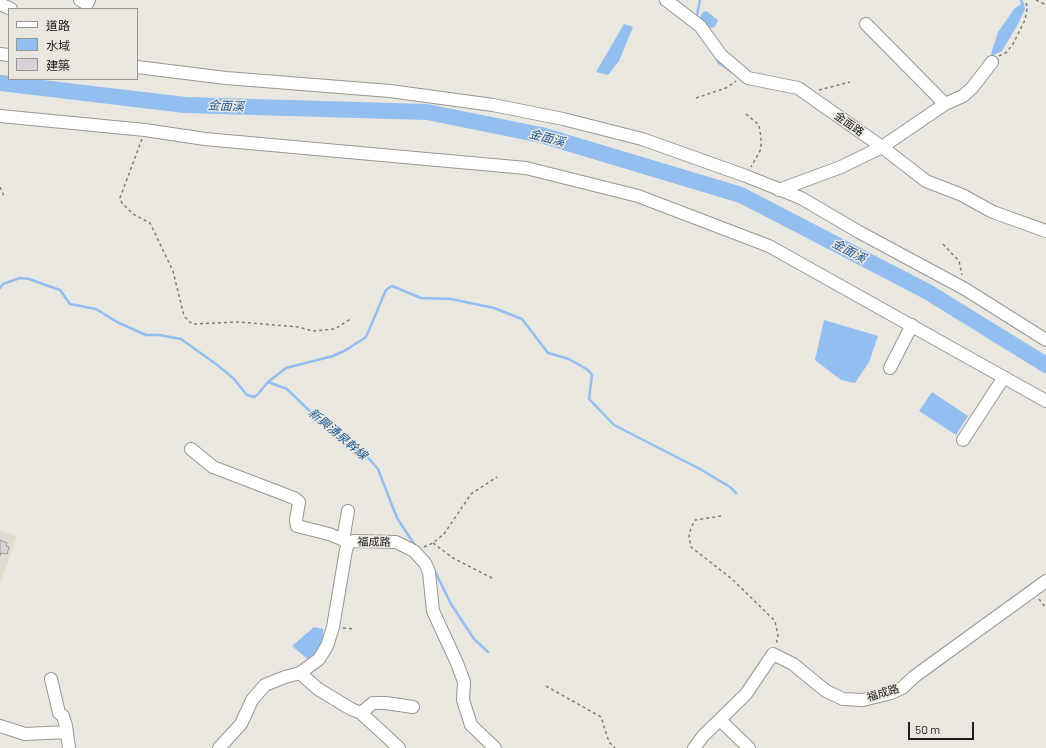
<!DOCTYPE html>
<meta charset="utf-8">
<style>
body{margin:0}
#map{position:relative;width:1046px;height:748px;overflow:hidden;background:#e9e7e0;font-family:Barlow,"Noto Sans TC",sans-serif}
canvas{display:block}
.legend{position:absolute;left:8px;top:8px;width:130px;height:72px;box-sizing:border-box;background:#e9e7e0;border:1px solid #989691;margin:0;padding:5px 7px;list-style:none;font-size:12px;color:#1e1d1b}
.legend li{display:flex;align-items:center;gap:8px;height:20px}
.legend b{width:20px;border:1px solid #989691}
.scale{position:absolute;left:908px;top:722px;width:66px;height:18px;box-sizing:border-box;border:2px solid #1e1d1b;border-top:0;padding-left:5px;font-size:12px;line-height:14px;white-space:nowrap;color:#1e1d1b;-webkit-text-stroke:3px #e9e7e0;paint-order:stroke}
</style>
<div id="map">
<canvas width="1046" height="748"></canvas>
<ul class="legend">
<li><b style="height:5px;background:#fff"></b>道路</li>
<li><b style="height:11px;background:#93bef0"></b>水域</li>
<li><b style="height:11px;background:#d8d1d5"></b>建築</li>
</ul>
<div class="scale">50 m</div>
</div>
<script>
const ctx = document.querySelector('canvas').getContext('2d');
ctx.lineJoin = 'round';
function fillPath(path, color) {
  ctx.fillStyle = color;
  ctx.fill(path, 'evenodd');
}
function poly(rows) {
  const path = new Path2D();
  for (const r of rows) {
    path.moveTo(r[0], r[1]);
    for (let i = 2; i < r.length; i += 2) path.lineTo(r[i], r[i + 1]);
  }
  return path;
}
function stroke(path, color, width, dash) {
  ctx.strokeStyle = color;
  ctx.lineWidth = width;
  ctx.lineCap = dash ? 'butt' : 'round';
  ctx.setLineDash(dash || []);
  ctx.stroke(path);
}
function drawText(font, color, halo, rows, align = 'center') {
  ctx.font = font + ' Barlow,"Noto Sans TC",sans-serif';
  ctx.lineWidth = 3;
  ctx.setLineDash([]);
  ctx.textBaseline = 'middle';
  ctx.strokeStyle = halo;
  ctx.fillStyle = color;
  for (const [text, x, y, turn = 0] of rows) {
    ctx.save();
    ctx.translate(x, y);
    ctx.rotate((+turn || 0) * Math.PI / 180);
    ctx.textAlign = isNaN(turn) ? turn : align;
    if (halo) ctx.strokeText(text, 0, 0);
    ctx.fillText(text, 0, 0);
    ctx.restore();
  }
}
fillPath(poly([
 [0,530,17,536,0,584]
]), '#dfdcce');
fillPath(poly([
 [1024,2,1025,9,1018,24,1002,51,992,56,991,54,998,32,1015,8],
 [706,11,718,20,715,27,711,28,704,24,699,19,703,12],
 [624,24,633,27,619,61,608,75,596,72],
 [824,320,878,336,869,362,855,383,841,380,815,360],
 [932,392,968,416,956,435,919,411],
 [314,627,323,629,323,637,320,649,310,661,292,646]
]), '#93bef0');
stroke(poly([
 [1021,0,1022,3],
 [697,15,700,0],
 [716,58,719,63,733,73],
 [0,288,3,284,20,278,29,279,60,290,70,304,96,309,117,322,146,335,159,335,181,339,216,364,233,378,247,395,254,397,258,394,268,382,287,389,322,423,360,449,378,469,397,518,416,547],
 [268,382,286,368,333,356,346,350,366,337,386,290,390,287,392,286,421,298,451,299,494,308,522,319,548,353,569,359,588,370,592,375,589,399,614,425,700,469,730,487,736,493],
 [434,569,451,604,474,639,488,652]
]), '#93bef0', 2.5);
stroke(poly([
 [0,83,185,105,427,112,541,135,741,195,928,292,1046,365]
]), '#93bef0', 16);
const building = poly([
 [0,540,7,543,6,546,9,547,7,554,1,553,0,556,0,540]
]);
fillPath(building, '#d8d1d5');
stroke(building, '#9e989c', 1);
const minor = poly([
 [80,0,87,4,89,0],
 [666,0,700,26,721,55,748,78,798,88,882,147,926,181,962,195,993,212,1046,231],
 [0,4,11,9],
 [866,24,945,104],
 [0,54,9,55],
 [137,67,226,78,390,91,493,105,563,119,642,139,746,176,801,198,859,232,965,289,1046,340],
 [0,116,145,130,205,139,526,168,638,196,769,246,1046,401],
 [779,190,841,167,882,147,945,104,963,96,972,88,992,62],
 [890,368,912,325],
 [963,440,1004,377],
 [191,449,213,467,294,498,299,502,296,520,297,526,329,534,349,542],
 [343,540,348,511],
 [300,673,318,689,351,709,361,713,399,748],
 [51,679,59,713,63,716,66,726,69,748],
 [361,713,373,703,386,703,413,707],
 [720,720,749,748],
 [0,726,25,734,67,732],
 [219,748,241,724,252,700,265,685,285,677,300,673,319,659,327,646,333,627,346,550,349,542,355,541,396,542,414,551,425,563,429,572,433,611,457,663,464,682,463,700,471,725,495,748],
 [694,748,703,736,746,694,773,654,793,664,826,691,843,699,863,700,891,693,902,688,915,676,1046,581]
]);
stroke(minor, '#989790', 14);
stroke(poly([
 [1036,0,1046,5],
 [999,56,1007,52,1013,44,1025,20,1027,9,1026,0],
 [819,90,850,82],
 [696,98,726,88,736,81],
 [746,114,759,125,761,138,761,149,751,167],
 [142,139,120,198,122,203,133,214,150,223,173,271,184,316,192,324,238,322,298,327,313,331,335,329,352,318],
 [0,187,4,196],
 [943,244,959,261,962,275],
 [721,516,695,520,691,528,689,536,691,547,732,579,775,621,778,636,776,645],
 [433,543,453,558,492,578],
 [424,547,433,543,444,534,471,494,497,477],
 [1039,599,1046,608],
 [343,628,355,629],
 [546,686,601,717,609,742,615,748]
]), '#7e7d78', 1.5, [3, 3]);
stroke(minor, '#fff', 12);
drawText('11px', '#1e1d1b', '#e9e7e0', [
 ["金面路",849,124,35],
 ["福成路",374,542,1],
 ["福成路",883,693,-17]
]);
drawText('italic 12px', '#1d5893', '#e9e7e0', [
 ["金面溪",226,106,2],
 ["金面溪",547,138,15],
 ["金面溪",849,251,28],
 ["新興湧泉幹線",338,434,40]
]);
</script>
